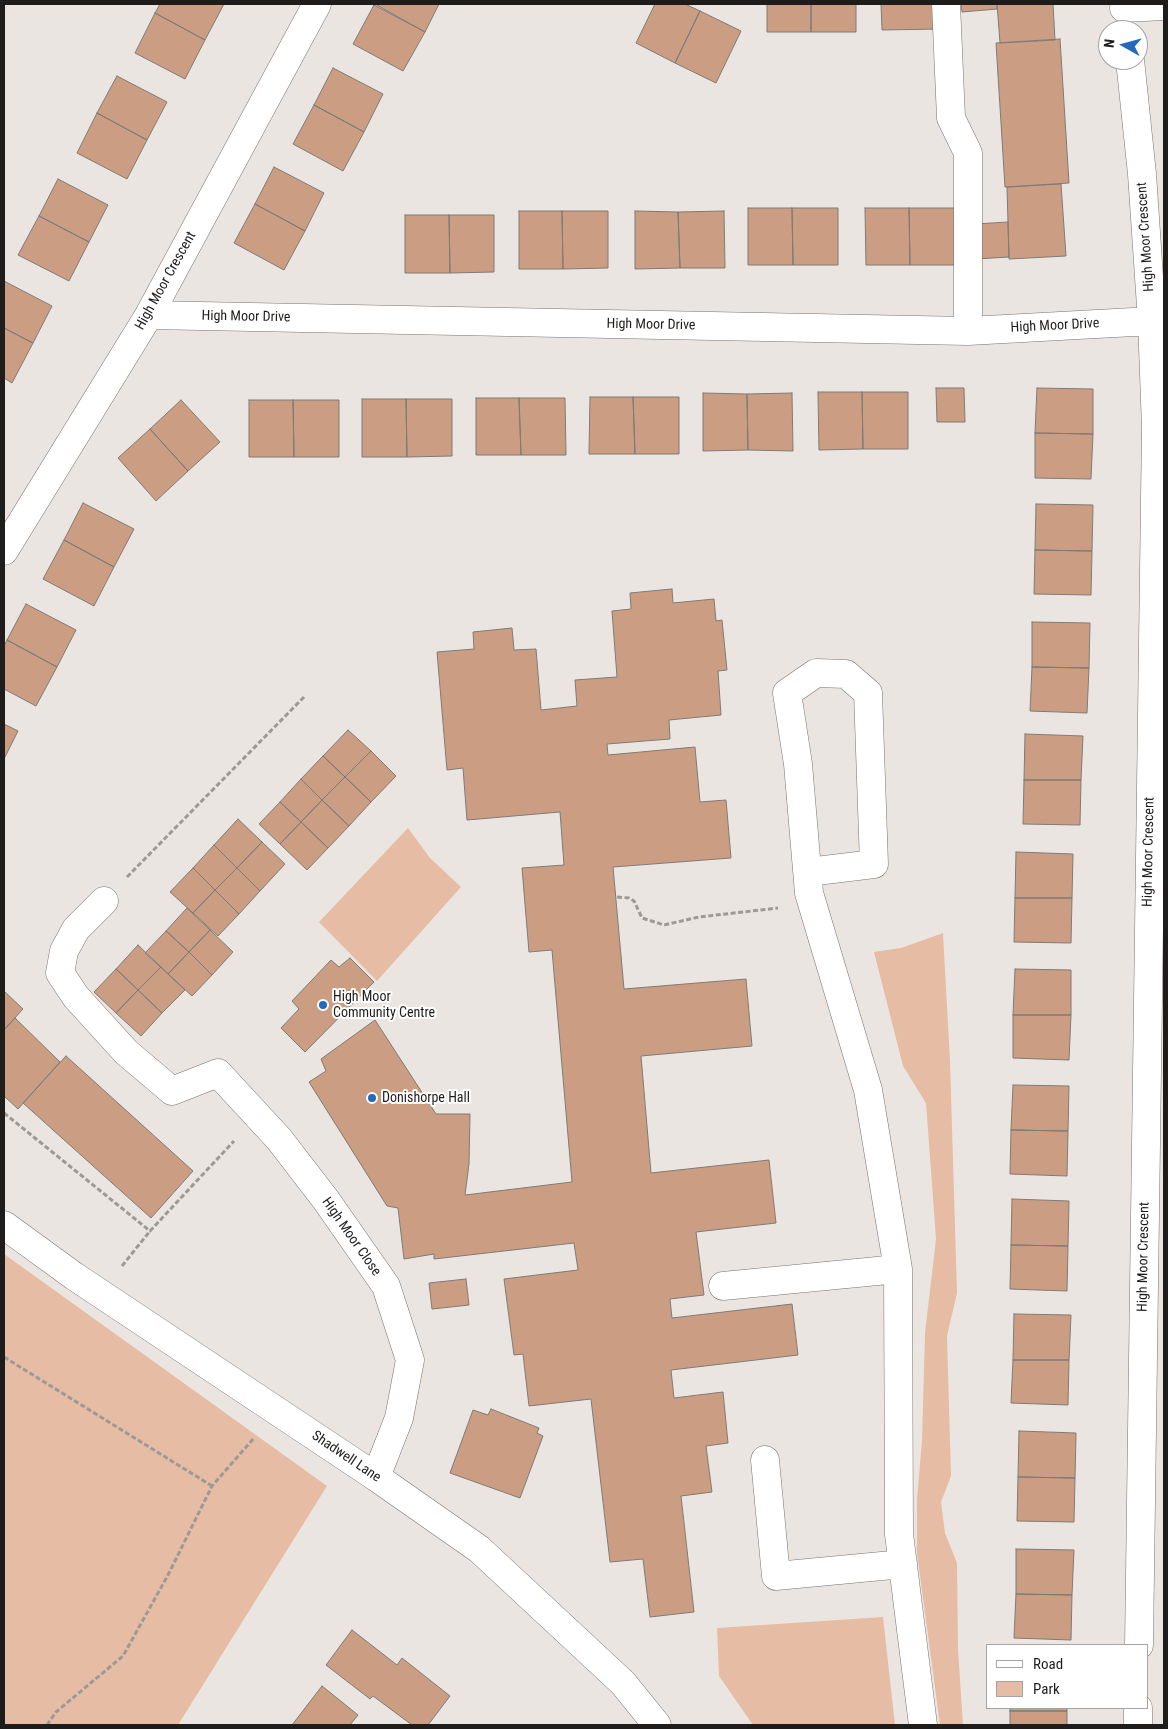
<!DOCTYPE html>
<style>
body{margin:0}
#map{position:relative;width:1168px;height:1729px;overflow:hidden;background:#ebe5e1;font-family:"Roboto Condensed",sans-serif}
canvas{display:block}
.frame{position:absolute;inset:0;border:5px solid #1f1d1b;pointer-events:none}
.legend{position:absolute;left:986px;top:1644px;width:162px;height:65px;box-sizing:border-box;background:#fff;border:1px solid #a5a5a4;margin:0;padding:6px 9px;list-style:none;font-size:15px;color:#1f1d1b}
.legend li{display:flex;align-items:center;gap:10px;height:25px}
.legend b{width:25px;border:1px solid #a5a5a4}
.north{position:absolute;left:1098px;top:20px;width:50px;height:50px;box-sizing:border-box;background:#fff;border:1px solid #a5a5a4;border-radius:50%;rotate:277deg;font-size:14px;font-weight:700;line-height:20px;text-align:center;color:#1f1d1b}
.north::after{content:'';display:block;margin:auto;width:18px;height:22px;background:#246aba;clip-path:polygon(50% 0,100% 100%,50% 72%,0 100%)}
</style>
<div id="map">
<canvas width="1168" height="1729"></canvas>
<div class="frame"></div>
<ul class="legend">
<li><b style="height:6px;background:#fff"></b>Road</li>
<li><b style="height:14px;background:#e6bca4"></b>Park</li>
</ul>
<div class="north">N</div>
</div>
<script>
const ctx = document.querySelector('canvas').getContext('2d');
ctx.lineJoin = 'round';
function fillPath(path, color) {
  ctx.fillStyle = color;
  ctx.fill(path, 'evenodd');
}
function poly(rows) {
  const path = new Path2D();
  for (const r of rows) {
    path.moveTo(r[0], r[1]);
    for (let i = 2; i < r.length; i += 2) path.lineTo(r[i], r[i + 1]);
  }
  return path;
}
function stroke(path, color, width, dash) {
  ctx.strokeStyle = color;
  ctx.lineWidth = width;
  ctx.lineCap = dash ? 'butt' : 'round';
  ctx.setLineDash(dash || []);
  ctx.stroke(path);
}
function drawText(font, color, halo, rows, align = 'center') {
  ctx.font = font + ' "Roboto Condensed",sans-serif';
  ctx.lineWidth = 4;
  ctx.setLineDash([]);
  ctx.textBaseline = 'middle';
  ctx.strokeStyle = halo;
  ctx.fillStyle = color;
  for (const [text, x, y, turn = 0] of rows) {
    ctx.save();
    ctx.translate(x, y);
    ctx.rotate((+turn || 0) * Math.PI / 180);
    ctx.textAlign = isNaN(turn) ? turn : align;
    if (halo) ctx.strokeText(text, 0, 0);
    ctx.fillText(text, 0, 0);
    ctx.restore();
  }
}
fillPath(poly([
 [408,828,430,858,461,887,377,981,319,922],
 [943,933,950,1061,957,1293,947,1336,951,1476,941,1502,945,1533,957,1563,958,1649,963,1725,940,1725,917,1553,917,1499,922,1441,925,1333,936,1239,926,1103,903,1066,874,952,901,948],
 [4,1254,327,1486,178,1725,4,1725],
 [883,1617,895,1725,753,1725,719,1676,717,1628]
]), '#e6bca4');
const building = poly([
 [160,4,224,4,205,40,155,13,160,4],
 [375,4,439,4,425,32,375,4],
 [655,4,685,4,700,11,675,63,636,43,655,4],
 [767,4,811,4,811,32,767,32,767,4],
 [811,4,856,4,856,32,811,32,811,4],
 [881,4,940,4,940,29,882,30,881,4],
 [961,4,997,4,997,9,962,12,961,4],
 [997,4,1053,4,1055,40,1000,43,997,4],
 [374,5,425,32,403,71,353,44,374,5],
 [700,11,741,31,716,83,675,63,700,11],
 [155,13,205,40,185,79,135,53,155,13],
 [1060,39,1069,183,1005,187,996,43,1060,39],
 [333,68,383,94,364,132,314,105,333,68],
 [117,76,167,102,147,140,97,113,117,76],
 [314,105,364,132,343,171,293,144,314,105],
 [97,113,147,140,127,179,77,153,97,113],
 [274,167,324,193,305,231,255,204,274,167],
 [58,179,108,205,89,242,39,216,58,179],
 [1061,184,1066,256,1009,259,1007,187,1061,184],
 [255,204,305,231,284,270,234,243,255,204],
 [748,208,792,208,793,265,748,265,748,208],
 [792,208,838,208,838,265,793,265,792,208],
 [865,208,909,208,910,265,866,265,865,208],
 [909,208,955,208,955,265,910,265,909,208],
 [519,211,562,211,563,269,519,269,519,211],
 [562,211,608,211,608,268,563,269,562,211],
 [635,211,678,212,680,268,635,269,635,211],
 [724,211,725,268,680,268,678,212,724,211],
 [405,215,449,215,450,273,405,273,405,215],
 [449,215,494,215,494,272,450,273,449,215],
 [39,216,89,242,69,281,18,255,39,216],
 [1008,222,1009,257,976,259,975,224,1008,222],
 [4,281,52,306,33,343,4,328,4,281],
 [4,328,33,343,12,383,4,378,4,328],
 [936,388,964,388,965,422,937,422,936,388],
 [1037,388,1093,389,1093,434,1035,433,1037,388],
 [818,392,862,392,863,449,819,450,818,392],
 [862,392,908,392,908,449,863,449,862,392],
 [703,393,747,394,748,450,703,451,703,393],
 [792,393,793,451,748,450,747,394,792,393],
 [590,397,633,397,635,454,589,454,590,397],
 [633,397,679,397,679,454,635,454,633,397],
 [476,398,519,398,521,455,476,455,476,398],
 [519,398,565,398,566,455,521,455,519,398],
 [362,399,406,399,407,457,362,457,362,399],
 [406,399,452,399,452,456,407,457,406,399],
 [181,400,220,442,188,471,150,429,181,400],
 [249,400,293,400,294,457,249,457,249,400],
 [293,400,339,400,339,457,294,457,293,400],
 [150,429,188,471,156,501,118,458,150,429],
 [1035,433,1093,434,1091,479,1035,478,1035,433],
 [83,503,134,529,114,567,64,540,83,503],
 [1036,504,1093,505,1092,551,1035,550,1036,504],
 [64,540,114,567,94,606,43,579,64,540],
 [1035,550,1092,551,1091,595,1034,594,1035,550],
 [672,589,673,603,714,599,716,621,722,620,727,670,718,671,721,715,669,720,670,739,607,744,608,755,695,747,700,802,726,800,731,858,613,867,624,989,746,979,752,1046,641,1056,651,1173,769,1160,776,1223,696,1232,704,1295,670,1299,672,1318,792,1304,798,1355,671,1370,674,1398,723,1392,728,1443,706,1446,712,1492,681,1496,694,1612,650,1617,643,1559,610,1562,591,1399,529,1406,523,1354,514,1355,504,1279,578,1270,574,1243,434,1259,434,1254,404,1259,398,1208,387,1206,309,1082,326,1071,321,1059,375,1020,436,1114,470,1114,469,1164,465,1195,572,1182,552,950,529,952,522,868,564,865,560,812,467,820,463,768,447,770,437,652,474,649,473,632,512,628,514,650,536,649,541,710,577,706,575,680,617,677,612,611,631,609,630,593,672,589],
 [26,604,76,630,57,667,7,640,26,604],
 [1032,622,1090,623,1089,668,1032,667,1032,622],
 [7,640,57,667,36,706,4,689,4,646,7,640],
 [1032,667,1089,668,1087,713,1030,711,1032,667],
 [4,724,18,731,4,759,4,724],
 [348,730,371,751,345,777,323,756,348,730],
 [1025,734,1083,736,1081,780,1024,780,1025,734],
 [371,751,396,776,371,802,345,777,371,751],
 [323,756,345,777,322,800,301,779,323,756],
 [345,777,371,802,349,826,322,800,345,777],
 [301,779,322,800,301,822,280,802,301,779],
 [1024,780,1081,780,1080,825,1023,824,1024,780],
 [322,800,349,826,328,848,301,822,322,800],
 [280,802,301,822,280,844,259,824,280,802],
 [238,819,262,842,237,868,214,845,238,819],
 [301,822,328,848,307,870,280,844,301,822],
 [262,842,285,864,260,891,237,868,262,842],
 [214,845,237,868,215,890,193,868,214,845],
 [1016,852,1073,854,1072,898,1015,898,1016,852],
 [193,868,215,890,193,913,170,892,193,868],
 [237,868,260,891,239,914,215,890,237,868],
 [215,890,239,914,218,936,193,913,215,890],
 [1015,898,1072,898,1071,943,1014,942,1015,898],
 [187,908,210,930,189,952,166,931,187,908],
 [210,930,233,952,212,975,189,952,210,930],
 [166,931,189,952,168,974,145,953,166,931],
 [138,945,161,967,138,990,116,969,138,945],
 [189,952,212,975,192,996,168,974,189,952],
 [350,958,374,982,305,1052,281,1028,299,1009,292,1001,331,960,339,967,350,958],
 [161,967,185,990,162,1013,138,990,161,967],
 [116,969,138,990,116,1013,94,992,116,969],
 [1015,969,1071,970,1071,1015,1013,1015,1015,969],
 [138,990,162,1013,141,1036,116,1013,138,990],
 [4,991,23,1009,4,1030,4,991],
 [1013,1015,1071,1015,1069,1060,1013,1058,1013,1015],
 [15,1018,60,1062,18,1109,4,1096,4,1030,15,1018],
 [66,1056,193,1171,151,1218,23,1103,66,1056],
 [1013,1085,1069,1086,1068,1131,1011,1130,1013,1085],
 [1011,1130,1068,1131,1067,1176,1010,1174,1011,1130],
 [1012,1199,1069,1201,1068,1246,1011,1245,1012,1199],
 [1011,1245,1068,1246,1067,1291,1010,1289,1011,1245],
 [466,1279,469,1305,432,1309,429,1283,466,1279],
 [1014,1314,1071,1315,1069,1360,1013,1360,1014,1314],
 [1013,1360,1069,1360,1068,1405,1011,1403,1013,1360],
 [491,1409,539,1428,537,1433,543,1436,520,1498,450,1473,473,1410,488,1415,491,1409],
 [1019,1431,1076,1433,1075,1478,1018,1477,1019,1431],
 [1018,1477,1075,1478,1074,1522,1017,1521,1018,1477],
 [1016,1549,1074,1550,1072,1595,1016,1594,1016,1549],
 [1016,1594,1072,1595,1071,1640,1014,1638,1016,1594],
 [352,1630,397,1665,402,1658,450,1696,428,1725,412,1725,373,1696,370,1699,326,1665,352,1630],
 [322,1686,358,1715,350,1725,292,1725,322,1686],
 [1010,1708,1067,1708,1067,1711,1010,1711,1010,1708],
 [1010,1711,1067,1711,1067,1725,1010,1725,1010,1711]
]);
fillPath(building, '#cb9e83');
stroke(building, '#7f7a76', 1);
const minor = poly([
 [946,4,951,118,968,153,968,331],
 [1124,8,1164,6],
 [1130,60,1142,174,1152,321,1156,428,1139,1645],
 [149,315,968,331,1152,321],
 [4,551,149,315,317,4],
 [808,872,874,864,868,693,846,674,816,673,787,693,798,764,809,893,868,1090,898,1269,899,1534,923,1725],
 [104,901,76,929,64,951,60,973,76,997,126,1052,172,1091,218,1073,279,1139,326,1200,386,1286,410,1360,399,1418,376,1477],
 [4,1225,74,1276,376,1477,479,1549,623,1683,657,1725],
 [723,1286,898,1269],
 [765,1460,776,1576,903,1564],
 [1138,1725,1138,1708]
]);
stroke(minor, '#797370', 29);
stroke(poly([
 [127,877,305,696],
 [617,897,629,898,634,901,642,918,664,925,699,917,778,908],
 [4,1113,150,1231,234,1141],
 [122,1266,150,1231],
 [4,1357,212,1486],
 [47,1725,56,1712,123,1656,168,1575,212,1486,254,1438]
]), '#9d9995', 3, [5, 2.5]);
stroke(minor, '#fff', 28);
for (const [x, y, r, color] of [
 [323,1005,5,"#246aba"],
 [372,1098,5,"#246aba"]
]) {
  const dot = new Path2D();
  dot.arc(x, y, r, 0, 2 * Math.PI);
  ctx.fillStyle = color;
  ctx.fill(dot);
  stroke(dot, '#fff', 2);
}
drawText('14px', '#1f1d1b', '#fff', [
 ["High Moor Crescent",1146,237,-94],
 ["High Moor Crescent",166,281,-61],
 ["High Moor Drive",246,317,1],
 ["High Moor Drive",651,325,1],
 ["High Moor Drive",1055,326,-3],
 ["High Moor Crescent",1149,852,-89],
 ["High Moor Close",351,1237,55],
 ["High Moor Crescent",1144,1257,-89],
 ["Shadwell Lane",346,1457,34]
]);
drawText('14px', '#1f1d1b', '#fff', [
 ["High Moor",333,997],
 ["Community Centre",333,1013],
 ["Donishorpe Hall",382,1098]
], 'left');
</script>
